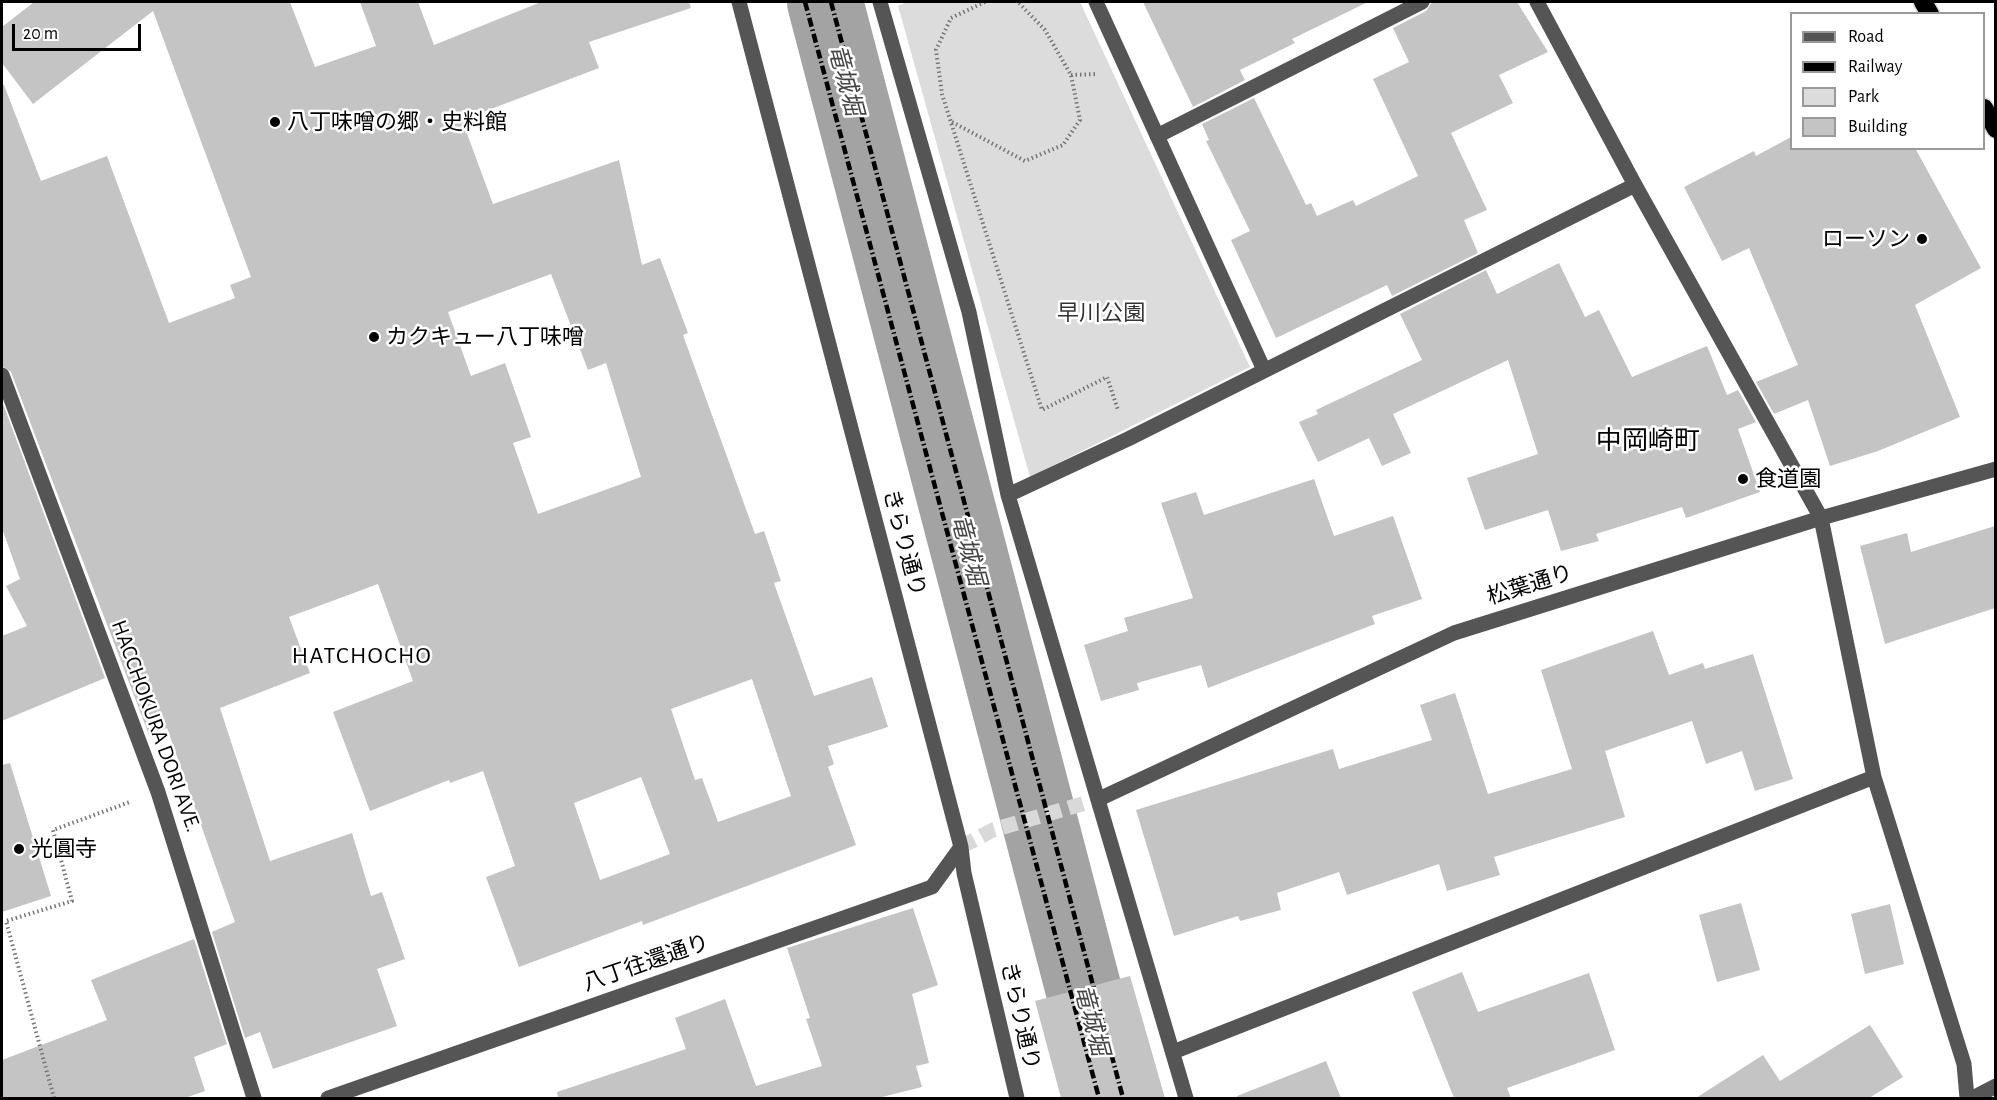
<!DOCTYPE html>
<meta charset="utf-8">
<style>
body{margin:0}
#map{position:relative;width:1997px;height:1100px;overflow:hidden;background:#fff;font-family:"Alegreya Sans",sans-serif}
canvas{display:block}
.frame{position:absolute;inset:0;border:3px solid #000;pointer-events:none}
.legend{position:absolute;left:1790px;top:12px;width:195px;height:138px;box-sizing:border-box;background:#fff;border:2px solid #999;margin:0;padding:8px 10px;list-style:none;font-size:18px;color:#000}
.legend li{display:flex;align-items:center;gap:12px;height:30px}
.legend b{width:30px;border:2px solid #999}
.scale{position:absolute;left:12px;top:24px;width:129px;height:27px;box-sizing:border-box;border:3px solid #000;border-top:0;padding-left:8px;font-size:18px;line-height:21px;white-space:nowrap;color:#000;-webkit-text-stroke:4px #fff;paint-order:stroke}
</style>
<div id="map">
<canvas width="1997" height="1100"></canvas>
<div class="frame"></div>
<ul class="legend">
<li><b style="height:8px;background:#555"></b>Road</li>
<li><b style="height:8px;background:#000"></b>Railway</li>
<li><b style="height:16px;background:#dcdcdc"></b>Park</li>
<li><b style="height:16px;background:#c4c4c4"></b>Building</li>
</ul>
<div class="scale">20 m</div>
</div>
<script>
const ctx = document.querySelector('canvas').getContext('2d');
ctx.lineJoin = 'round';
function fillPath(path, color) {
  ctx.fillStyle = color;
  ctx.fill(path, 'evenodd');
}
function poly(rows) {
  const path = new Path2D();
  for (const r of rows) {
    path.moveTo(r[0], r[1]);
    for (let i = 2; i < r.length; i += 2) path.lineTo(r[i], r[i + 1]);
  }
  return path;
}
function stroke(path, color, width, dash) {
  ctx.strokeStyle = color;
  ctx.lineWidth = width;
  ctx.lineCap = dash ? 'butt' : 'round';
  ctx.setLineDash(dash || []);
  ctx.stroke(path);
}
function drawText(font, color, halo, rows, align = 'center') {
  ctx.font = font + ' "Alegreya Sans","Noto Sans JP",sans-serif';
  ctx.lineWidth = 5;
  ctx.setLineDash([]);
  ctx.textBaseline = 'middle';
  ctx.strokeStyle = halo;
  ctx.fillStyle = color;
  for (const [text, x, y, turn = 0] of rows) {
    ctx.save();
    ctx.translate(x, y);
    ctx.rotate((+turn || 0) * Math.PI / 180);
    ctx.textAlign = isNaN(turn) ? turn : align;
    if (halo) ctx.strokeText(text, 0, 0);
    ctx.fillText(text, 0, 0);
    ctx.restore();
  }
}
fillPath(poly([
 [907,2,1080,2,1250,367,1030,477,898,6]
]), '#dcdcdc');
stroke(poly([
 [825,2,1112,1098]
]), '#a3a3a3', 76);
fillPath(poly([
 [34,2,290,2,315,67,376,46,360,2,418,2,434,45,541,2,689,2,691,8,589,42,599,68,462,120,493,204,619,160,642,265,660,258,688,333,683,335,755,534,764,531,781,581,774,583,814,696,872,677,888,727,828,746,834,764,828,767,856,845,643,925,642,921,519,967,486,877,515,866,483,771,450,783,449,780,370,811,333,712,413,681,378,584,289,617,310,673,220,708,270,861,352,833,371,896,382,892,405,959,377,969,397,1026,273,1069,260,1032,245,1038,212,932,235,922,167,728,149,735,11,372,2,366,2,85,4,85,41,181,107,156,169,323,235,298,230,285,251,277,153,11,33,104,2,63,2,27],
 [551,274,588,370,606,363,641,477,538,514,513,443,531,437,505,363,471,376,448,312],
 [752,679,791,796,718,822,702,778,695,780,671,709],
 [641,777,670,854,600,880,574,803],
 [1143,2,1368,2,1292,39,1295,43,1240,70,1245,80,1193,107],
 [1432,2,1517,2,1548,52,1499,75,1513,103,1451,133,1487,210,1464,220,1478,253,1392,296,1387,285,1276,338,1231,240,1250,231,1206,141,1209,140,1202,124,1254,98,1306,205,1311,203,1317,216,1353,200,1356,206,1418,176,1373,79,1409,62,1393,28,1426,11],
 [1791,137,1791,148,1915,148,1981,268,1915,305,1960,417,1878,451,1830,466,1808,400,1774,414,1756,382,1798,365,1749,248,1722,261,1684,187,1754,151,1756,156],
 [1559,263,1585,317,1599,310,1632,377,1707,346,1727,395,1738,390,1756,422,1738,429,1760,492,1686,518,1682,507,1596,534,1599,541,1561,551,1548,510,1485,530,1467,478,1538,454,1508,360,1393,414,1411,453,1382,466,1369,438,1318,462,1299,422,1318,414,1316,410,1422,360,1400,314,1486,270,1497,294],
 [2,401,105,678,2,721,2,636,27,626,6,586,20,579,2,528],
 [1314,479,1334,536,1393,516,1422,599,1372,616,1375,624,1208,688,1201,665,1137,683,1139,690,1101,701,1084,645,1128,631,1124,618,1193,598,1161,503,1196,492,1204,515],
 [1995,526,1995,608,1885,644,1860,546,1907,533,1911,552],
 [1653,631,1669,675,1703,663,1705,669,1753,654,1793,779,1755,791,1742,751,1706,764,1692,721,1605,751,1625,817,1494,857,1500,875,1447,891,1439,864,1347,895,1339,872,1277,893,1281,910,1240,921,1238,916,1174,936,1136,810,1333,749,1339,769,1432,740,1420,705,1455,693,1488,794,1572,769,1541,670],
 [10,763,51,896,2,912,2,765],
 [1741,903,1760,970,1717,982,1699,915],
 [1890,904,1904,964,1865,974,1851,914],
 [913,908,938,985,912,994,929,1063,916,1066,922,1087,878,1098,558,1098,557,1092,686,1049,675,1018,725,999,756,1086,822,1066,806,1019,810,1018,787,948],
 [194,939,227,1044,194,1057,205,1091,185,1098,2,1098,2,1060,107,1020,91,980],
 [1462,972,1478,1012,1589,973,1615,1050,1507,1088,1511,1098,1454,1098,1412,992],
 [1130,976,1165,1098,1061,1098,1035,1001],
 [1870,1025,1903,1077,1869,1098,1696,1098,1763,1055,1780,1081],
 [1326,1061,1341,1098,1237,1098,1237,1096]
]), '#c4c4c4');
stroke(poly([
 [961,847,993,830,1099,799]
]), '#d9d9d9', 15, [15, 8]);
const highway = poly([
 [1923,2,1930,14],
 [1984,108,1996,129]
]);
stroke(highway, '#dbdbdb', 21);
stroke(poly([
 [985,2,951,18,936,50,942,94,1042,410,1107,377,1118,410],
 [1071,75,1097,74],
 [952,122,1025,161,1063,145,1080,120,1071,75,1045,30,1018,2],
 [54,1098,6,921,72,901,53,830,130,802]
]), '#777', 4, [1.5, 3]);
stroke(poly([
 [739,2,961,847,964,873,1017,1098],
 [880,2,969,312,1008,495,1186,1098],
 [1096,2,1264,370],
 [1537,2,1635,185,1821,518,1874,777,1964,1064,1967,1098],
 [1157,136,1422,2],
 [2,375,158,792,254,1098],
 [1008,495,1128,439,1635,185],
 [1099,799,1454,633,1821,518,1996,469],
 [1173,1052,1874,777],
 [328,1098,932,887,961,847],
 [1973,1098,1996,1086]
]), '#555', 15);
stroke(highway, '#000', 18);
stroke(poly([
 [805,2,1099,1098],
 [831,2,1123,1098]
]), '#000', 4.5, [9, 3, 1.5, 3]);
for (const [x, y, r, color] of [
 [275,122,6,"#000"],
 [1922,239,6,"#000"],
 [374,337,6,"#000"],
 [1743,479,6,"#000"],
 [19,849,6,"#000"]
]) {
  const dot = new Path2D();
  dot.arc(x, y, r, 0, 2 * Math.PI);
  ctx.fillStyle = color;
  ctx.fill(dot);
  stroke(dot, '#fff', 2);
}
drawText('22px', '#000', '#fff', [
 ["八丁味噌の郷・史料館",287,122],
 ["ローソン",1910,239,"right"],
 ["カクキュー八丁味噌",386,337],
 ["食道園",1755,479],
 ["光圓寺",31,849]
], 'left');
drawText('22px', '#333', '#fff', [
 ["早川公園",1101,313]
]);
drawText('22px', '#000', '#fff', [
 ["きらり通り",904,543,75],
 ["松葉通り",1530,585,-17],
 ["HACCHOKURA DORI AVE.",156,726,70],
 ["八丁往還通り",646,963,-19],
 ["きらり通り",1020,1016,77]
]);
drawText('italic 24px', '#444', '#fff', [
 ["竜城堀",845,80,75],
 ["竜城堀",968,550,75],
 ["竜城堀",1091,1020,75]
]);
ctx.letterSpacing = '1.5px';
drawText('24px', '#000', '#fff', [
 ["HATCHOCHO",362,656]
]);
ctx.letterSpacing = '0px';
drawText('26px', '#000', '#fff', [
 ["中岡崎町",1648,441]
]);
</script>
